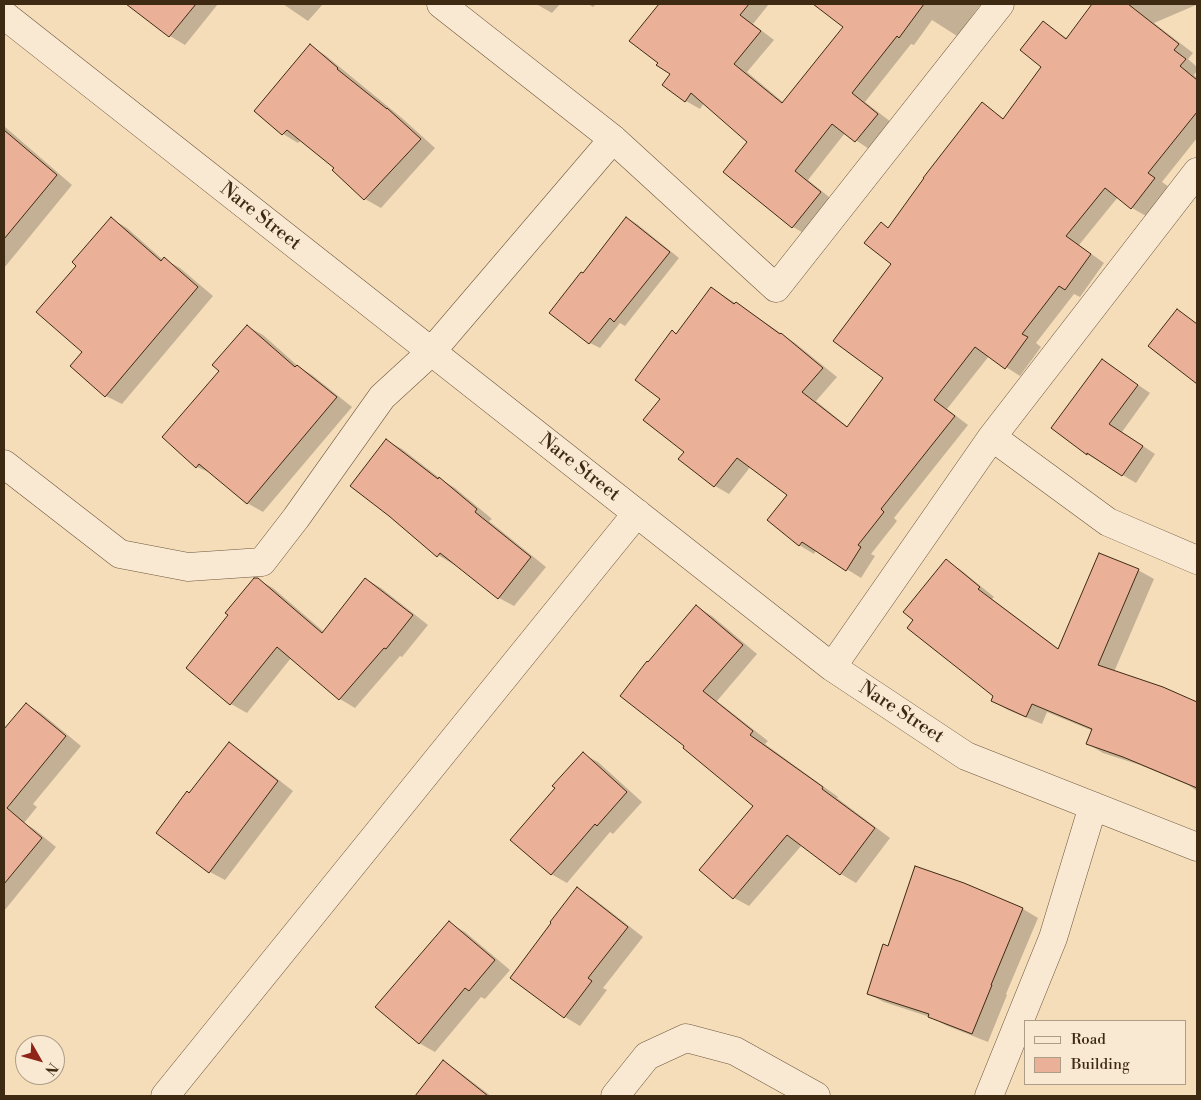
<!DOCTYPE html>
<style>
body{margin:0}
#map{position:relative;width:1201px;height:1100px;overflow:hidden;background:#f6ddba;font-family:"Libre Bodoni",serif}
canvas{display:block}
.frame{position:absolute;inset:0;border:5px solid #3e2a13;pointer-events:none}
.legend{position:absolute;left:1024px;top:1020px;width:162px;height:65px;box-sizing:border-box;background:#f9e9d2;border:1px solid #ae9d86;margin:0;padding:6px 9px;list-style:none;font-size:15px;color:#3e2a13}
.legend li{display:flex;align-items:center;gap:10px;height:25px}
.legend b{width:25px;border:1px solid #ae9d86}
.north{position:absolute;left:15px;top:1035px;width:50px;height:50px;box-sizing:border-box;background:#f9e9d2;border:1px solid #ae9d86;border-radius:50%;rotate:128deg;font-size:14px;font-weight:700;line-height:20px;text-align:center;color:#3e2a13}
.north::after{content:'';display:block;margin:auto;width:18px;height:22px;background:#8f2418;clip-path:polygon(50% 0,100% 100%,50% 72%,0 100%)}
</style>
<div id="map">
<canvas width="1201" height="1100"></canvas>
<div class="frame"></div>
<ul class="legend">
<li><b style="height:6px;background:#f9e9d2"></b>Road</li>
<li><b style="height:14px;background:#ebb098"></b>Building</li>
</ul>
<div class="north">N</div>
</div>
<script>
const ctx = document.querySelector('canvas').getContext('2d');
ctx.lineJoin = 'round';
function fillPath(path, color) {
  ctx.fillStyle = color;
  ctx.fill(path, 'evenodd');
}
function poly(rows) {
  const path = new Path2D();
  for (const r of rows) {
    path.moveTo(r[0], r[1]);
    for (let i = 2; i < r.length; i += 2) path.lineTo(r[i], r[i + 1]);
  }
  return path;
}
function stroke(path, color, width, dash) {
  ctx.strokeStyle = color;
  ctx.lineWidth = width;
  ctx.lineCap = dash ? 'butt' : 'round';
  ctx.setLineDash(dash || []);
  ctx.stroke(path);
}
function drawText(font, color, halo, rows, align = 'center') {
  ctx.font = font + ' "Libre Bodoni",serif';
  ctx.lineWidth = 5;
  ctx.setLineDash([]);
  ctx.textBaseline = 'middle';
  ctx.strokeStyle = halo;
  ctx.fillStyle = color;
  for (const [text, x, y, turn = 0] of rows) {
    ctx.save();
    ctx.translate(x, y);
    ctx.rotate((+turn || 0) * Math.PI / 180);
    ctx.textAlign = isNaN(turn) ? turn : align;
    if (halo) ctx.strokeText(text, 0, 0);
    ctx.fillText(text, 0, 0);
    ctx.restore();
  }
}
fillPath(poly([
 [142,4,218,4,185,45,170,36,138,11],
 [283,4,323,4,308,21],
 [536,4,560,4,552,13],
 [588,4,596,4,593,7],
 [660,4,769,4,753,24,774,40,747,72,784,103,845,27,815,4,981,4,957,36,932,20,914,45,911,44,865,102,891,122,869,149,845,133,808,180,834,201,807,235,793,227,749,142,704,103,700,109,686,101,672,74,631,41],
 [1094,4,1196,4,1196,5,1154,23,1193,53,1188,59,1197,67,1197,71,1194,75,1197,78,1197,138,1162,182,1169,187,1146,216,1132,208,1118,197,1079,245,1104,263,1080,297,1074,294,1036,343,1041,347,1020,376,989,356,947,409,968,425,894,518,897,521,871,554,875,556,861,578,816,550,814,554,799,545,768,520,789,495,751,466,729,494,715,486,685,452,662,399,677,335,711,288,750,312,795,343,837,377,816,401,848,427,885,378,893,263,881,224,889,228,982,104,1004,119,1043,66,1043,22,1068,39],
 [310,46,325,55,403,119,435,148,381,208,365,199,335,168,301,140,298,143,283,134,256,111],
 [4,126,72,185,4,268],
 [627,218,637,224,679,258,625,326,620,323,600,348,590,343,584,275],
 [112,219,127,228,163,260,164,259,180,268,213,296,122,404,106,396,83,352,78,266],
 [1185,315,1197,325,1197,377,1195,380],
 [247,326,263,335,299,367,312,375,352,407,263,512,247,503,213,474,197,467],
 [1102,360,1150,393,1122,432,1155,454,1136,483,1087,454,1053,428],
 [386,440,402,449,442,480,455,488,492,519,489,521,546,567,514,606,499,598,455,563,453,564,438,555],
 [946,561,961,570,994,597,992,599,1059,649,1138,570,1154,579,1114,672,1160,688,1197,704,1197,791,1188,785,1140,765,1103,753,1088,744,1093,731,1047,712,1042,724,1008,710,993,701,995,696],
 [257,579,273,588,324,632,366,579,381,588,428,625,402,657,400,656,355,708,340,699,291,658,247,713,231,704,187,668],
 [697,607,712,616,757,654,717,701,768,741,765,744,838,797,837,798,890,838,856,883,841,874,802,845,749,906,734,898,755,806,686,746,648,663],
 [26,704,41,713,81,746,33,804,37,807,24,823,34,829,56,847,4,911,4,838,13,828,4,823,4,731],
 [229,744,244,753,293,791,225,880,210,872,189,795],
 [583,754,598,762,642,802,613,834,610,832,567,883,551,874,557,788],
 [964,884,1023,909,1038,918,1006,994,1007,995,988,1042,945,1025,933,1018,884,1002,868,994,888,947],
 [577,889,593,898,643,937,603,988,607,990,580,1026,565,1017,512,978],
 [449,923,465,932,510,970,485,999,481,997,435,1052,419,1043],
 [443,1062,458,1071,491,1096,416,1096]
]), '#0003');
const building = poly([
 [126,4,196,4,169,37,126,4],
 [659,4,749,4,740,15,761,31,734,64,782,103,843,27,813,4,924,4,899,38,897,36,852,93,878,114,855,142,832,124,795,171,821,192,792,228,723,172,747,142,691,93,685,102,662,85,670,74,656,65,658,63,629,41,659,4],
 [1092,4,1128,4,1179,44,1174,50,1186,59,1180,66,1197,80,1197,112,1148,173,1155,178,1131,209,1105,188,1066,236,1091,254,1065,290,1059,286,1022,334,1028,337,1005,369,975,347,934,400,955,416,881,509,884,512,858,545,861,547,846,571,802,542,799,546,767,520,787,495,737,458,714,487,678,459,684,452,643,420,660,399,635,380,672,330,676,334,711,287,734,304,736,302,780,334,781,333,823,368,802,392,847,427,883,378,833,341,891,264,864,243,881,222,888,228,924,178,923,178,982,102,1003,119,1041,67,1020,50,1043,21,1066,39,1092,4],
 [310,44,338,68,337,69,387,109,387,108,421,139,364,200,332,170,334,168,287,130,282,135,254,111,310,44],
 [4,130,57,175,4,239,4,130],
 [111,217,161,261,164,257,198,287,105,397,70,366,82,352,36,312,76,266,72,262,111,217],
 [626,217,670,252,614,322,610,318,589,344,549,313,581,272,583,273,626,217],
 [1177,309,1197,324,1197,384,1148,346,1177,309],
 [247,325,295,367,297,365,337,397,247,504,199,464,196,468,162,437,219,371,212,365,247,325],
 [1102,359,1138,385,1109,424,1143,446,1122,476,1087,453,1087,455,1051,428,1102,359],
 [386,439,438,479,439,477,477,509,475,512,531,557,498,599,440,553,437,557,389,516,350,486,386,439],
 [1099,553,1139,569,1098,665,1163,687,1197,702,1197,788,1123,757,1086,744,1092,729,1032,704,1026,717,991,701,993,696,907,628,913,620,903,612,946,559,980,587,978,589,1058,649,1099,553],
 [254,578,258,578,322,633,365,578,413,615,386,649,384,648,339,700,277,647,230,705,186,668,228,615,225,613,254,578],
 [696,605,743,645,703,691,753,731,750,735,823,787,822,789,875,828,840,875,787,835,733,899,699,870,753,806,683,748,684,746,620,696,647,661,648,662,696,605],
 [26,703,66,736,7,808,42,838,4,884,4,729,26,703],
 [229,742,278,781,209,873,156,833,187,791,189,793,229,742],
 [583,752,627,792,597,826,595,824,551,875,510,840,555,788,552,786,583,752],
 [915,866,964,883,1023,908,991,985,992,985,972,1034,928,1017,929,1014,867,994,883,944,888,946,915,866],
 [577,887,628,927,588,978,592,981,564,1018,510,978,551,923,550,922,577,887],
 [449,921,495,960,469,991,465,988,419,1044,375,1007,449,921],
 [443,1060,488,1096,415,1096,443,1060]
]);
fillPath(building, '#ebb098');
stroke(building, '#3e2a13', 1);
const minor = poly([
 [441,4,613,139,776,288,1000,4],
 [4,15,832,667,966,756,1197,847],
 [992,437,1108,522,1197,560],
 [4,464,120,554,188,567,262,562,296,518,382,397,431,352,613,139],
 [832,667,992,437,1197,172],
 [165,1096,637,513],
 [615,1096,647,1056,686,1038,735,1051,816,1096],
 [989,1096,1053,938,1093,806]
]);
stroke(minor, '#6c573d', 29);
stroke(minor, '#f9e9d2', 28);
drawText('19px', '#3e2a13', '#f9e9d2', [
 ["Nare Street",260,217,38],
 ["Nare Street",579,468,38],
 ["Nare Street",901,713,33]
]);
</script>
